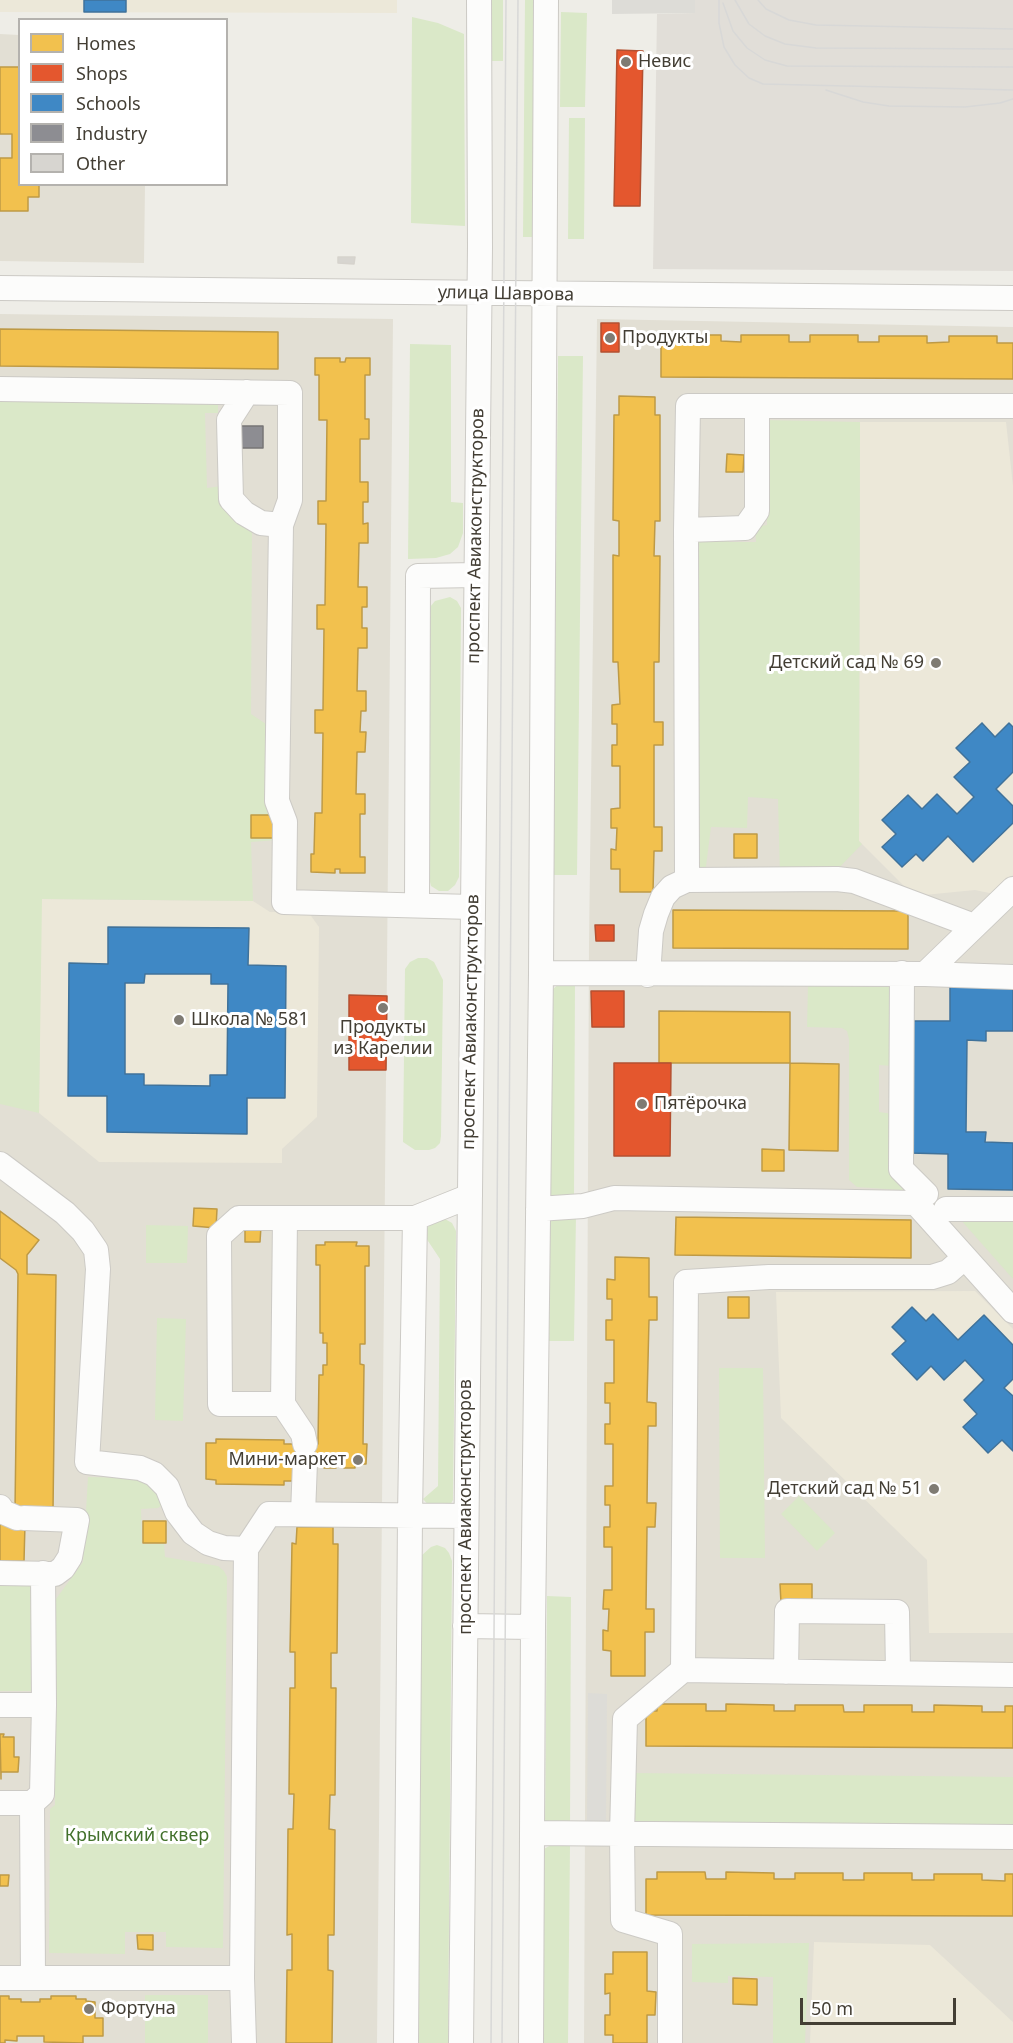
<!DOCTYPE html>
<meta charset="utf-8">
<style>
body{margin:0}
#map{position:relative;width:1013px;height:2043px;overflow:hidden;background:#eeede7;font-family:"Noto Sans",sans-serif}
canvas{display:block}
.legend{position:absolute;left:18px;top:18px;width:210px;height:168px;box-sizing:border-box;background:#fff;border:2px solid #b4b2ae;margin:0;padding:8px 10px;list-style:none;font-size:18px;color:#433e34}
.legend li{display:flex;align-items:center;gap:12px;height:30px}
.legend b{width:30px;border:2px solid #b4b2ae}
.scale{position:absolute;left:800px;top:1998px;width:156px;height:27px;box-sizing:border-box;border:3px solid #433e34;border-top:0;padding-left:8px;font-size:18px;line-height:21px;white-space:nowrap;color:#433e34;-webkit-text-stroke:4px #fff;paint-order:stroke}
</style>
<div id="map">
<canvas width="1013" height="2043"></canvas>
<ul class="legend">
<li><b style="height:16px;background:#f2c14e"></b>Homes</li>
<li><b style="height:16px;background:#e4572e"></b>Shops</li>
<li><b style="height:16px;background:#3f88c5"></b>Schools</li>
<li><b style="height:16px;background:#8d8d92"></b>Industry</li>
<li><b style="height:16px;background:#d7d5d0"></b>Other</li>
</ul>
<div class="scale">50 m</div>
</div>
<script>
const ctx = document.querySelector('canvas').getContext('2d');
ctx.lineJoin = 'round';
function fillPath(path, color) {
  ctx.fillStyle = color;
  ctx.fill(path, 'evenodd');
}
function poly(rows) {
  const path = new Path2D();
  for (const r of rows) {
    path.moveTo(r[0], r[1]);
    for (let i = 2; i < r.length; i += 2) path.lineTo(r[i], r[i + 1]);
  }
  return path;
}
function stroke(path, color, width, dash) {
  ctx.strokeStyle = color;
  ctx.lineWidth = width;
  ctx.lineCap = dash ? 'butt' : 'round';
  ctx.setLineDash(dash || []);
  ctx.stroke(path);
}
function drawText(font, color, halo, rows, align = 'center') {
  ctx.font = font + ' "Noto Sans",sans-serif';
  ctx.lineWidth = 6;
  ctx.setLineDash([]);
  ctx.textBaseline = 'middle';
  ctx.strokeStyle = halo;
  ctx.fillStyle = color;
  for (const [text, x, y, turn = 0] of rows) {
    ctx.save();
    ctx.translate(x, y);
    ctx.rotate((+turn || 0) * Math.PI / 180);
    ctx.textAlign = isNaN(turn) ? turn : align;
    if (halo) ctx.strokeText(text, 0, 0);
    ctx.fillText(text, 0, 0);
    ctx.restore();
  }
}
fillPath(poly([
 [0,34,19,35,20,184,145,185,144,263,0,261],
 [0,314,393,319,377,2043,0,2043],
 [597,319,1013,327,1013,2043,584,2043,589,943]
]), '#e2dfd4');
fillPath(poly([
 [695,0,1013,0,1013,271,653,269,657,14,694,13]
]), '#e1ded8');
fillPath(poly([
 [0,0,397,0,397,13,0,12],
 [860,422,1006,422,1013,486,1013,875,994,894,975,890,914,896,859,841],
 [41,899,253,901,270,912,309,913,319,927,317,1117,282,1149,282,1163,99,1162,39,1113],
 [975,1291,1013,1329,1013,1633,929,1633,927,1560,781,1418,776,1292],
 [814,1942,930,1945,1013,2022,1013,2043,810,2043]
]), '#ece8d9');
fillPath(poly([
 [492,0,503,0,503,61,492,61],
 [525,0,535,0,533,237,523,237],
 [561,12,587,13,585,107,560,107],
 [412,17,438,23,464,34,465,226,411,223],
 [569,118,585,118,584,239,568,239],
 [410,344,451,345,451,502,463,503,463,533,458,547,450,554,436,558,408,559],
 [558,356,583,356,577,875,553,875],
 [0,398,218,400,218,413,205,413,207,488,222,486,252,526,251,714,266,724,266,806,277,812,277,840,251,842,253,901,42,899,39,1113,0,1104],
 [763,420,860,422,859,841,862,844,832,875,780,876,778,799,748,797,747,828,711,827,705,874,692,874,694,535,728,533,729,542,756,542,755,527,767,525],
 [450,597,457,601,461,608,459,877,455,885,448,891,439,891,431,886,428,874,430,607,435,601],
 [418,958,427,958,434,962,443,980,441,1136,440,1143,435,1148,429,1150,415,1150,403,1142,405,969,410,962],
 [561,982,575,982,574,1199,550,1199,553,989],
 [808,985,894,987,893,1066,879,1065,879,1112,893,1114,916,1191,857,1187,849,1180,849,1039,847,1031,842,1028,807,1027],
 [1013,1214,1013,1279,960,1219],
 [576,1215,574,1341,549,1341,550,1220],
 [437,1219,445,1219,452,1223,456,1231,453,1500,449,1507,430,1507,423,1499,438,1486,440,1259,426,1238,427,1229,431,1222],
 [146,1225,188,1226,187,1263,146,1263],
 [157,1318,186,1319,183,1421,155,1420],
 [719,1368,763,1368,765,1558,720,1558],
 [88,1477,135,1478,147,1482,156,1489,162,1505,158,1508,141,1509,142,1544,164,1544,165,1557,218,1566,224,1571,227,1577,223,1948,166,1947,166,1932,125,1932,125,1954,49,1953,50,1809,55,1805,53,1603,83,1562],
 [799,1496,835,1533,817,1551,781,1514],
 [437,1545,445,1548,449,1553,452,1561,448,2043,417,2043,421,1556,431,1547],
 [0,1578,33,1582,34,1691,0,1691],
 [547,1596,571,1597,570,1827,545,1825],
 [629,1773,1013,1777,1013,1831,628,1827],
 [551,1845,570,1846,568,2043,543,2043,544,1849],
 [809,1943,805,2043,773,2043,773,1977,728,1976,728,1983,692,1982,692,1944],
 [145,1995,208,1995,208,2043,145,2043]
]), '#dae8c8');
fillPath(poly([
 [612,0,695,0,695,13,612,14],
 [588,1693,607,1694,606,1822,587,1821]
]), '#dddcd7');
const homes = poly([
 [0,67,19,67,20,184,39,184,39,197,28,197,28,211,0,211,0,158,12,158,12,134,0,134,0,67],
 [0,329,278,332,278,369,0,366,0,329],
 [672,335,721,335,721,341,741,342,741,335,789,335,789,342,810,342,810,335,858,335,858,342,879,342,879,336,927,336,927,343,949,342,949,336,997,336,997,343,1013,343,1013,379,661,377,661,341,672,341,672,335],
 [315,358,340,358,340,362,345,362,346,358,370,358,370,375,365,375,365,419,369,419,369,439,360,439,360,482,368,482,368,502,363,502,363,524,368,523,368,543,359,543,358,587,367,587,367,607,362,607,362,628,367,628,367,648,358,648,357,691,366,691,366,711,361,711,360,732,366,732,365,752,357,752,356,794,365,794,365,814,360,814,360,857,365,857,365,873,340,873,340,869,335,869,335,873,311,872,311,854,314,854,315,813,322,813,323,733,315,733,315,710,323,710,324,629,317,629,317,605,325,605,326,524,318,524,318,501,326,501,327,420,319,420,319,375,315,375,315,358],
 [619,396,655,397,655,415,660,415,660,521,655,521,654,556,660,556,659,662,654,662,654,722,663,722,663,745,654,745,654,827,662,827,662,851,654,851,653,892,620,892,620,869,611,869,611,849,616,850,617,828,611,828,611,809,620,808,620,766,612,766,612,745,617,745,617,724,612,724,612,705,620,704,618,662,613,662,613,555,619,556,619,521,613,520,614,415,619,415,619,396],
 [727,454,744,455,743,472,726,472,727,454],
 [251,815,275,815,274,838,251,838,251,815],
 [734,834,757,834,757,858,734,858,734,834],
 [673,910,908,911,908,949,673,948,673,910],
 [659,1011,790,1012,790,1063,659,1063,659,1011],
 [790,1063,839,1064,838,1151,789,1150,790,1063],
 [762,1149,784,1150,784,1171,762,1171,762,1149],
 [194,1208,217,1209,216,1228,193,1226,194,1208],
 [0,1211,39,1240,27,1255,27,1274,56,1275,53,1510,15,1510,18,1274,16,1270,0,1258,0,1211],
 [676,1217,911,1220,911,1258,675,1255,676,1217],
 [245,1226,261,1226,260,1242,245,1242,245,1226],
 [325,1242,357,1242,356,1246,369,1246,369,1266,365,1266,365,1344,360,1344,360,1364,364,1365,363,1444,367,1444,366,1464,355,1464,355,1468,344,1468,344,1463,336,1463,336,1468,324,1468,324,1463,296,1462,295,1481,284,1481,284,1485,216,1484,216,1480,206,1479,206,1443,216,1443,216,1439,284,1440,284,1444,318,1444,319,1375,323,1375,323,1365,327,1365,327,1343,323,1343,323,1333,320,1333,320,1265,316,1265,316,1245,325,1245,325,1242],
 [615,1257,649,1258,649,1297,657,1297,657,1320,649,1320,647,1402,656,1403,656,1426,648,1426,647,1503,656,1503,655,1527,647,1527,646,1609,654,1609,654,1632,645,1632,645,1676,611,1676,611,1651,603,1650,603,1630,608,1631,609,1609,603,1609,604,1590,612,1590,612,1547,604,1547,604,1527,610,1527,610,1505,605,1505,605,1486,613,1486,613,1444,605,1444,605,1424,610,1424,610,1403,605,1403,605,1383,614,1383,614,1340,606,1340,606,1320,612,1320,612,1299,607,1299,607,1279,615,1280,615,1257],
 [728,1297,749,1297,749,1318,728,1318,728,1297],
 [143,1521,166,1521,166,1543,143,1543,143,1521],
 [0,1523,25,1524,24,1561,0,1561,0,1523],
 [297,1527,333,1527,333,1544,338,1544,337,1653,331,1653,331,1688,336,1688,335,1795,330,1795,329,1829,335,1830,334,1935,328,1935,328,1970,333,1971,332,2043,286,2043,287,1970,292,1970,292,1934,287,1935,288,1829,293,1829,294,1794,289,1794,290,1688,295,1688,295,1652,290,1652,292,1543,296,1544,297,1527],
 [780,1584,812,1584,812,1602,781,1603,780,1584],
 [657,1704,706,1704,706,1711,726,1711,726,1704,774,1705,774,1711,795,1711,795,1705,843,1705,844,1712,864,1712,864,1705,912,1705,912,1712,934,1712,934,1705,982,1706,982,1712,1005,1712,1005,1706,1013,1706,1013,1748,646,1746,646,1711,657,1711,657,1704],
 [0,1734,4,1734,3,1737,14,1737,14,1757,19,1757,18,1772,1,1772,1,1779,0,1734],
 [657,1872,705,1872,706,1879,726,1879,726,1872,774,1873,774,1879,795,1879,795,1873,843,1873,843,1880,864,1880,864,1873,912,1873,912,1880,934,1880,934,1874,982,1874,982,1880,1005,1881,1005,1874,1013,1874,1013,1916,646,1915,646,1879,657,1879,657,1872],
 [0,1875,9,1875,8,1886,0,1886,0,1875],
 [137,1935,153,1935,153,1950,138,1949,137,1935],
 [613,1952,647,1952,647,1991,656,1992,655,2015,647,2015,647,2043,613,2043,613,2035,605,2035,605,2015,610,2015,610,1993,605,1994,605,1974,613,1974,613,1952],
 [733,1978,757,1979,757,2005,733,2004,733,1978],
 [0,1996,9,1996,9,1999,21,1999,21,2002,40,2002,40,1999,51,1999,51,1996,76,1996,76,1999,86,1999,86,2001,95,2002,95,2018,103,2018,103,2036,83,2036,83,2043,44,2042,44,2036,17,2036,17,2041,5,2040,5,2043,0,2043,0,1996]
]);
fillPath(homes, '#f2c14e');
stroke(homes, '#be9a46', 1.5);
const shops = poly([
 [617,50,643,51,640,206,614,206,617,50],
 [601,323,619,323,619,352,601,352,601,323],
 [595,925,614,925,614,941,596,941,595,925],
 [591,991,624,991,624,1027,592,1027,591,991],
 [349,995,387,996,386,1070,349,1070,349,995],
 [614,1063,671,1063,670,1156,614,1156,614,1063]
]);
fillPath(shops, '#e4572e');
stroke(shops, '#b45030', 1.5);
const schools = poly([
 [84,0,126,0,126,12,84,12,84,0],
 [982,723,995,737,1009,723,1013,727,1013,772,996,789,1013,806,1013,823,973,862,948,836,923,861,916,854,902,867,882,847,896,834,882,820,908,795,922,809,937,794,957,814,974,797,954,777,970,762,956,748,982,723],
 [108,927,249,928,248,965,286,966,285,1098,247,1098,247,1134,107,1132,107,1096,68,1096,69,963,108,964,108,927],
 [145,974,211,974,211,984,228,984,227,1075,210,1075,210,1086,144,1085,144,1074,125,1074,125,983,144,983,145,974],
 [950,984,1013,985,1013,1031,986,1031,986,1041,967,1040,966,1132,986,1132,985,1142,1013,1143,1013,1190,948,1189,948,1154,910,1153,911,1021,950,1021,950,984],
 [912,1307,926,1321,933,1314,958,1340,984,1315,1013,1345,1013,1379,1004,1388,1013,1396,1013,1451,1002,1440,988,1453,963,1427,977,1414,964,1400,984,1380,965,1360,944,1380,931,1366,917,1380,892,1354,906,1341,892,1327,912,1307]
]);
fillPath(schools, '#3f88c5');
stroke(schools, '#40729a', 1.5);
const industry = poly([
 [241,426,263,426,263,448,240,448,241,426]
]);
fillPath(industry, '#8d8d92');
stroke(industry, '#777576', 1.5);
const building = poly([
 [338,257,355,257,354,264,338,263,338,257]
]);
fillPath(building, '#d7d5d0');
stroke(building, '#d6d3cd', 1.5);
const minor = poly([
 [0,288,1013,298],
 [0,389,290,393,290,500,281,525,277,801,285,822,284,902,472,907],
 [247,392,229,420,231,499,244,513,261,523,281,525],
 [686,530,745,528,757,511,757,406],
 [417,905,418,576,476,575],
 [974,926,854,881,837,879,687,880,686,530,688,406,1013,406],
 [541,973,925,974,1013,889],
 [902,973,901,1169,926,1194],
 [925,974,1013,977],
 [648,975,651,931,656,914,663,897,672,887,687,880],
 [0,1164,65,1213,83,1231,96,1250,98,1269,87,1462,140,1468,154,1474,167,1487,177,1512,193,1533,208,1543,224,1548,246,1549],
 [538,1209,583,1206,614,1198,916,1203,1013,1311],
 [946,1209,1013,1209],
 [283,1404,220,1404,219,1236,239,1218,285,1218],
 [305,1444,303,1434,283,1404,285,1218,415,1218],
 [0,1507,3,1512,17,1518],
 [303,1514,305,1462],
 [0,1573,55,1574,63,1568,70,1557,77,1520,24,1518],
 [43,1573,44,1705],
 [465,1626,533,1627],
 [683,1670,1013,1675],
 [786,1672,787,1611,897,1612,898,1673],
 [0,1705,44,1705,42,1794,32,1803,0,1803],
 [32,1803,33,1978],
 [532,1833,1013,1837],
 [0,1978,242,1978],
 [244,2043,242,1978,246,1549,269,1514,466,1516],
 [406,2043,410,1515,415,1218,470,1196],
 [461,2043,480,247,479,0],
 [531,2043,533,1627,541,973,546,0],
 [670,2043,670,1934,623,1920,622,1834,625,1719,683,1670,686,1282,769,1277,932,1277,948,1272,964,1258]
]);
stroke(minor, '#cccac5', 26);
stroke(minor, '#fcfcfb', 24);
stroke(poly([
 [719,0,719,23,724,47,735,65,749,78,763,84,1013,90],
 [735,0,749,24,765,36,785,44,816,48,1013,49],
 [758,0,766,9,789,20,816,25,1013,29],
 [723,3,733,31,747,48,765,60,787,66,1013,67],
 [826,90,863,102,889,106,965,107,1000,103,1013,99],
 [491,2043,506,0],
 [502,2043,518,0]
]), '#d8d8d7', 1.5);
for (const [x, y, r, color] of [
 [626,62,6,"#7f7b73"],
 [610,338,6,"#7f7b73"],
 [936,663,6,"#7f7b73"],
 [383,1008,6,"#7f7b73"],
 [179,1020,6,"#7f7b73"],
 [642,1104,6,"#7f7b73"],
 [358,1460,6,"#7f7b73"],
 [934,1489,6,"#7f7b73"],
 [89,2009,6,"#7f7b73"]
]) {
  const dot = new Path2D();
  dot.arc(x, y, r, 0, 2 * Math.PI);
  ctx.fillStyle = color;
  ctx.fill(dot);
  stroke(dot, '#fff', 2);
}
drawText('18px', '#433e34', '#fff', [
 ["Невис",638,62],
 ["Продукты",622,338],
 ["Детский сад № 69",924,663,"right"],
 ["Школа № 581",191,1020],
 ["Продукты",383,1028,"center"],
 ["из Карелии",383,1049,"center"],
 ["Пятёрочка",654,1104],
 ["Мини-маркет",346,1460,"right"],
 ["Детский сад № 51",922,1489,"right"],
 ["Фортуна",101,2009]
], 'left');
drawText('18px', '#433e34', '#fff', [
 ["улица Шаврова",506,294,1],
 ["проспект Авиаконструкторов",476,536,-89],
 ["проспект Авиаконструкторов",471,1022,-89],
 ["проспект Авиаконструкторов",466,1507,-90]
]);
drawText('18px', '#42712b', '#fff', [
 ["Крымский сквер",137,1836]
]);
</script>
